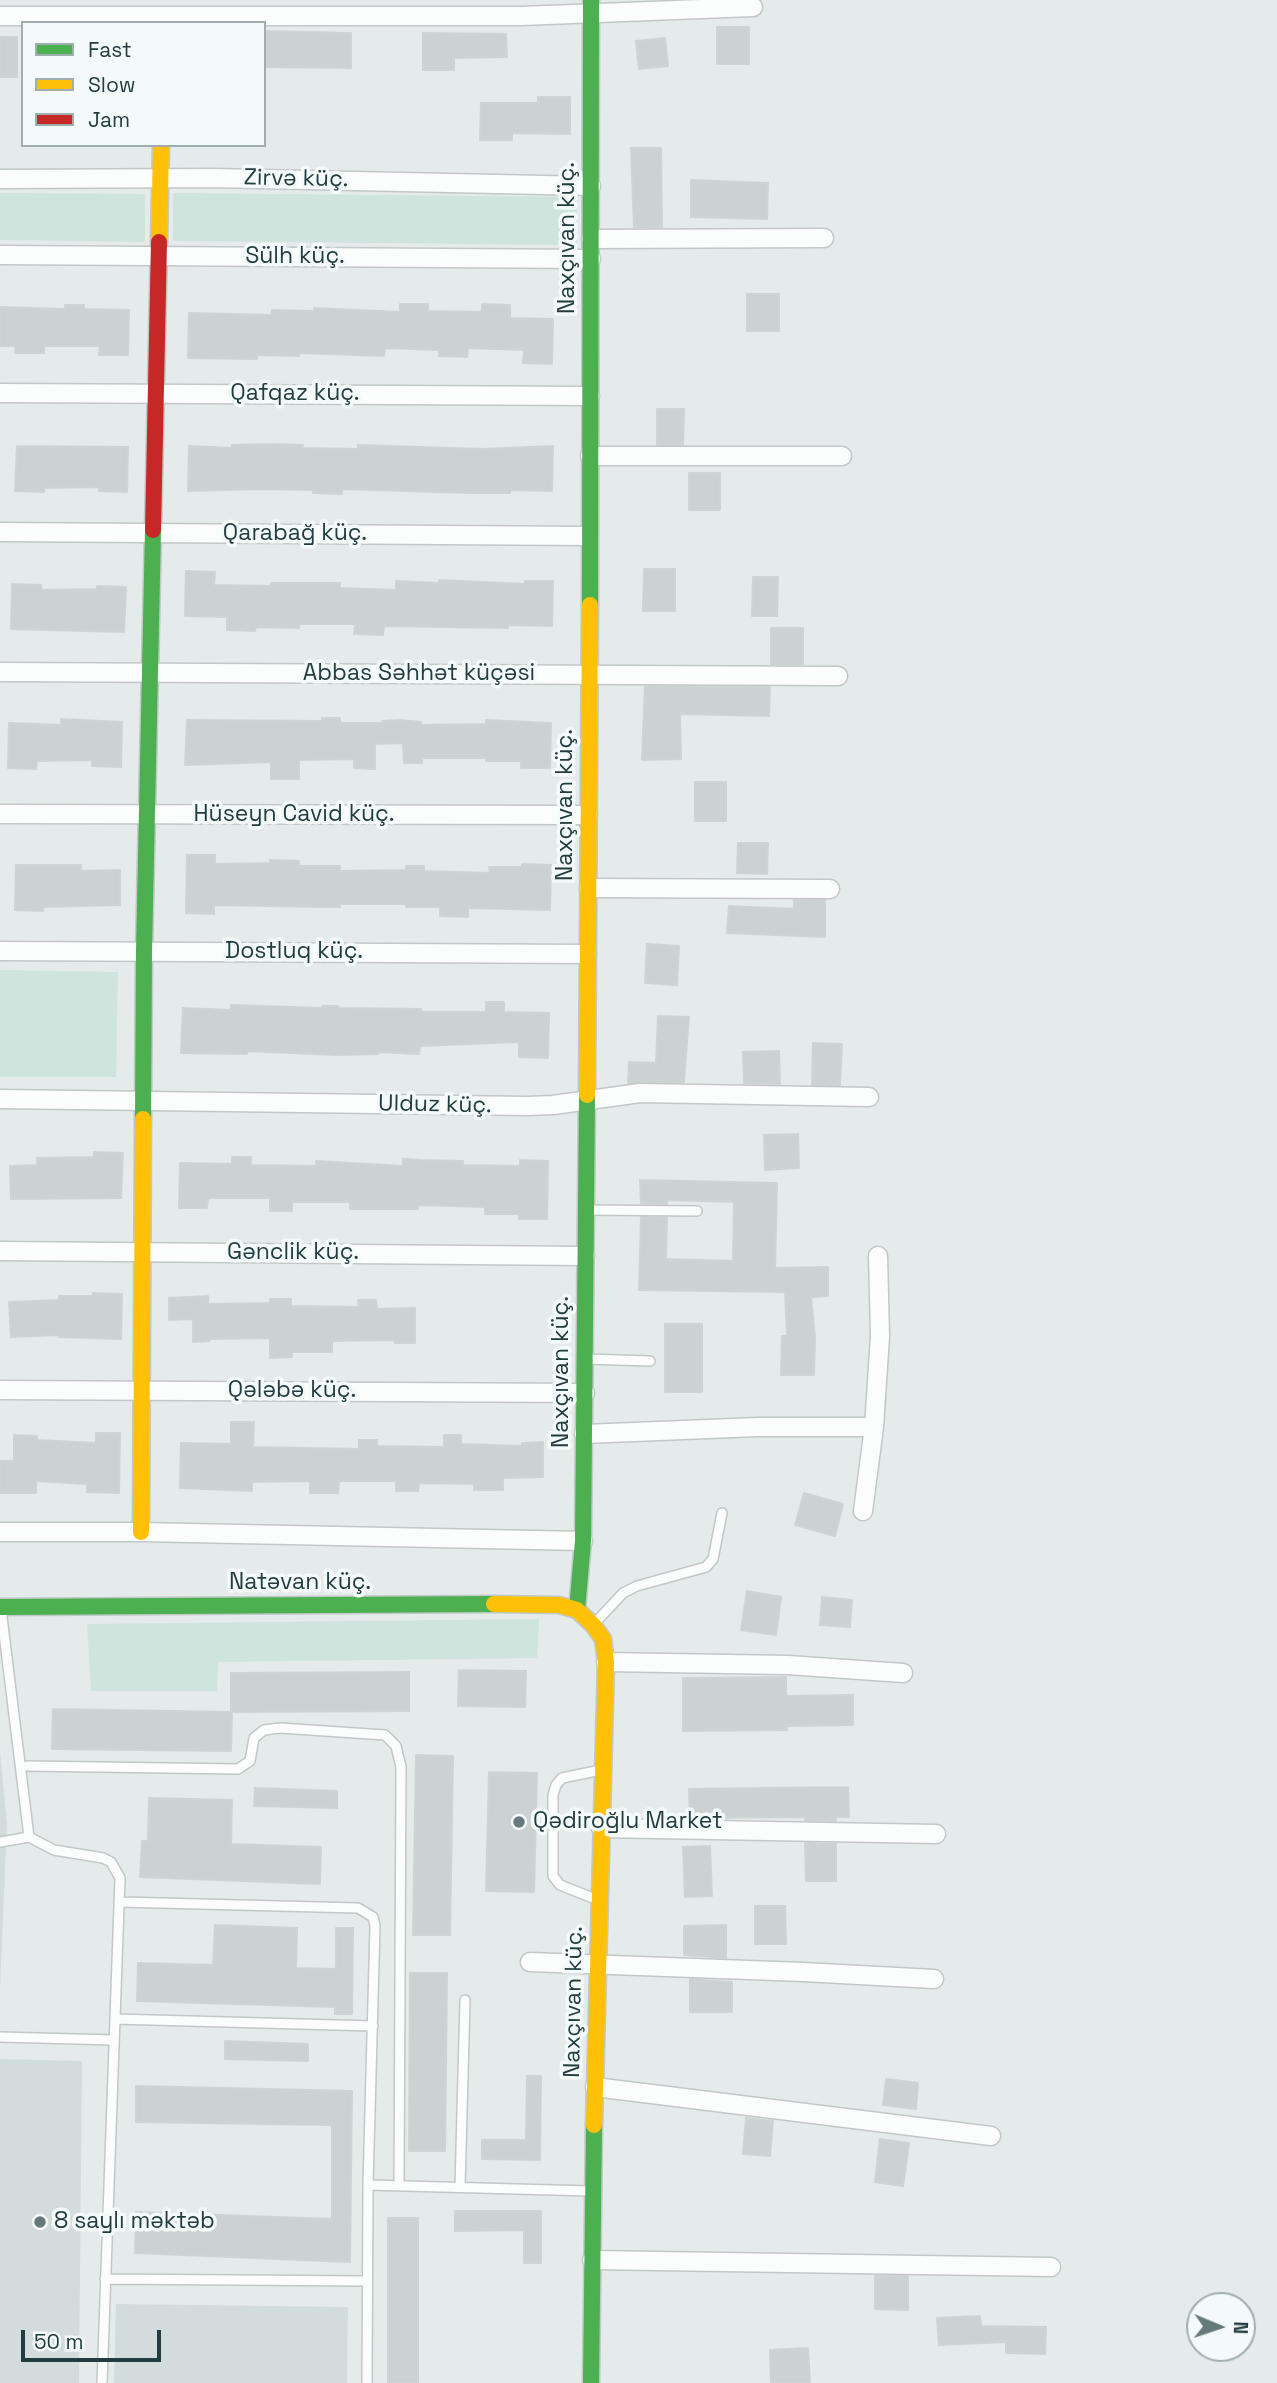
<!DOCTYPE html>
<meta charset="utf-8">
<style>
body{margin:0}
#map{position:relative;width:1277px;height:2383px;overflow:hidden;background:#e5ebea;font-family:"Space Grotesk",sans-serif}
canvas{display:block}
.legend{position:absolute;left:21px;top:21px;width:245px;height:126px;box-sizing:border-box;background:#f4faf9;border:2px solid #a0aeaf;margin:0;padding:9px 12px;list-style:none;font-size:21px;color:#223d40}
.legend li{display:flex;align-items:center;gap:14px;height:35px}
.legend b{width:35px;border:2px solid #a0aeaf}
.north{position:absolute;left:1186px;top:2292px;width:70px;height:70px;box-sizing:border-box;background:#f4faf9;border:2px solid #a0aeaf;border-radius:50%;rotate:92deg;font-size:19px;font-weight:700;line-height:28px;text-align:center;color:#223d40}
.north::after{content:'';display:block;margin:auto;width:24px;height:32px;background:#667a7c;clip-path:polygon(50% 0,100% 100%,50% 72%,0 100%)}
.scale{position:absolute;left:21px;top:2330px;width:140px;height:32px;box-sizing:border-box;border:4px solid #223d40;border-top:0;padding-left:9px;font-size:21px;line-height:24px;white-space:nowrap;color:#223d40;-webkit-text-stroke:5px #f4faf9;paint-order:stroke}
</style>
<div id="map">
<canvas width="1277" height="2383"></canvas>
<ul class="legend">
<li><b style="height:9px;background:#4caf50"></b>Fast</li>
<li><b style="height:9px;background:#ffc107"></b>Slow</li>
<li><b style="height:9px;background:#c62828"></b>Jam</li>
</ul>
<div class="north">N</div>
<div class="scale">50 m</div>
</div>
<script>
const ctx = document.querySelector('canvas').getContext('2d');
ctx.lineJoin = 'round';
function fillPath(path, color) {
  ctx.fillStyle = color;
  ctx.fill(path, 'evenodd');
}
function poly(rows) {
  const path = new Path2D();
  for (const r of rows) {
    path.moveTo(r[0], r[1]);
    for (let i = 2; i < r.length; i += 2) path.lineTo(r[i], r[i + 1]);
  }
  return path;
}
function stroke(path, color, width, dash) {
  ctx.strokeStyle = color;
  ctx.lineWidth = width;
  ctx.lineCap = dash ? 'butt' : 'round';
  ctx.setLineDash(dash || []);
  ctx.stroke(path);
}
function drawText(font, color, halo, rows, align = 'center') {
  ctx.font = font + ' "Space Grotesk",sans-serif';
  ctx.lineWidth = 7;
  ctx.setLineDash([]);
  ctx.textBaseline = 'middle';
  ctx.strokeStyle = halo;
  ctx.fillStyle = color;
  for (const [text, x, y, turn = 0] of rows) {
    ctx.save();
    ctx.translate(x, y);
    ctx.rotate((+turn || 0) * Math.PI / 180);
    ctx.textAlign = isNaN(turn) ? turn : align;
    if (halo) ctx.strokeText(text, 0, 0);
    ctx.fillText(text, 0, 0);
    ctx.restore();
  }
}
fillPath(poly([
 [0,1751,7,1824,0,1989],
 [0,2059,82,2061,79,2383,0,2383],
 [116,2304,348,2307,347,2383,114,2383]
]), '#d3dcdc');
fillPath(poly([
 [0,193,145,194,145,242,0,240],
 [173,193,577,197,577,245,173,241],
 [0,970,118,972,116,1077,0,1077],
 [539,1619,537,1658,218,1662,217,1691,91,1691,87,1624]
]), '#cee4dc');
const building = poly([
 [717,27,749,27,749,64,717,64,717,27],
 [264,31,351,33,351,68,264,67,264,31],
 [423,33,506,34,507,57,454,58,454,70,423,70,423,33],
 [0,37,17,37,17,77,0,77,0,37],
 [665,38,668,66,639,69,636,41,665,38],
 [538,97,570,97,570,134,512,133,512,140,480,140,481,103,538,103,538,97],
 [631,148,661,148,662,227,634,227,631,148],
 [691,180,768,183,767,219,691,217,691,180],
 [747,294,779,294,779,331,747,331,747,294],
 [400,304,428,304,428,311,482,312,482,304,510,305,510,318,553,319,552,364,523,363,524,350,468,348,467,357,439,356,439,350,385,348,384,356,299,353,299,356,257,355,257,359,188,358,189,313,271,315,272,310,314,311,314,308,400,312,400,304],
 [65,305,84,305,84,309,129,310,128,355,99,355,100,346,44,346,44,353,15,353,16,346,0,346,0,307,65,309,65,305],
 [657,409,684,409,683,445,657,445,657,409],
 [274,444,303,445,302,448,358,449,358,445,482,449,553,446,552,491,510,490,510,493,468,493,342,489,342,494,313,493,313,490,260,489,188,491,189,446,232,448,232,445,274,444],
 [17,446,128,447,127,492,99,491,99,487,44,488,44,492,15,491,17,446],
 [689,473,720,473,720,510,689,510,689,473],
 [644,569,675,569,675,611,643,611,644,569],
 [186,571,215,572,214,585,271,586,271,583,340,583,340,588,396,590,396,581,439,583,439,580,525,584,525,581,553,581,552,626,508,625,508,628,384,626,383,635,354,634,355,624,299,624,299,628,256,627,255,631,227,630,227,617,185,616,186,571],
 [753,577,778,577,777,616,752,616,753,577],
 [12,584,41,585,41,590,97,589,97,586,126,587,124,632,11,629,12,584],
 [771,628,803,628,803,664,771,664,771,628],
 [645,686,770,687,769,716,680,714,681,759,642,760,645,686],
 [322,718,340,718,340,723,382,723,382,721,400,720,421,722,421,725,486,724,486,720,551,723,550,768,521,768,521,761,486,761,486,758,422,758,422,763,404,763,403,743,375,744,375,769,354,768,354,759,299,760,299,779,271,779,271,762,185,765,187,720,322,721,322,718],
 [61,719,122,722,121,767,92,766,92,760,37,761,36,769,8,768,9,723,61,725,61,719],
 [695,782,726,782,726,821,695,821,695,782],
 [738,843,768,843,767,874,737,873,738,843],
 [187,855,215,855,215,864,270,863,270,860,299,861,299,866,340,866,340,871,406,870,406,866,424,866,424,871,490,873,489,867,522,867,522,864,551,865,550,910,468,908,468,917,440,916,440,907,406,907,406,904,340,904,340,907,322,907,214,905,214,914,186,913,187,855],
 [16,865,81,865,81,871,120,870,120,905,43,907,43,911,15,910,16,865],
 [794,900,825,900,825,937,727,933,729,906,794,909,794,900],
 [647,944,679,946,677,985,645,983,647,944],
 [486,1002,504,1002,504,1012,549,1013,548,1058,519,1057,519,1042,420,1046,419,1054,378,1052,378,1054,337,1055,247,1051,247,1054,181,1053,183,1008,231,1010,231,1005,322,1008,322,1006,338,1006,338,1008,421,1009,421,1012,486,1012,486,1002],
 [658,1016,689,1017,684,1082,628,1083,629,1062,656,1063,658,1016],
 [813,1043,842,1044,840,1085,812,1085,813,1043],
 [779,1051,780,1084,744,1083,743,1052,779,1051],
 [798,1134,799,1168,765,1170,764,1135,798,1134],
 [94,1152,123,1153,121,1198,11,1199,10,1166,37,1165,37,1158,94,1157,94,1152],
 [232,1157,251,1157,251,1165,316,1166,316,1161,403,1166,403,1159,419,1160,463,1161,463,1165,520,1166,520,1160,548,1161,547,1219,519,1219,519,1214,485,1214,485,1207,418,1205,418,1209,350,1209,350,1202,292,1202,292,1211,270,1211,270,1198,208,1198,207,1208,179,1208,180,1163,232,1164,232,1157],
 [640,1180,777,1183,775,1268,828,1267,828,1296,811,1297,815,1337,814,1375,781,1375,782,1336,787,1336,785,1292,639,1290,641,1217,667,1218,666,1259,733,1261,734,1202,667,1200,667,1204,641,1203,640,1180],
 [93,1293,122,1294,121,1339,59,1337,59,1335,11,1337,9,1302,59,1300,59,1296,93,1296,93,1293],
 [208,1296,208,1304,270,1303,270,1299,291,1299,291,1306,359,1307,358,1300,376,1300,377,1309,415,1308,415,1343,395,1343,395,1340,332,1341,332,1352,292,1352,292,1357,270,1358,270,1338,209,1339,210,1341,193,1342,193,1319,169,1320,169,1298,208,1296],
 [665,1324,702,1324,702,1392,665,1392,665,1324],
 [231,1422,254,1422,253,1447,359,1449,359,1440,377,1440,377,1446,444,1447,444,1435,461,1435,461,1444,522,1446,522,1443,543,1442,543,1477,503,1478,503,1490,474,1490,474,1484,419,1483,418,1491,396,1491,396,1481,339,1481,338,1493,310,1493,310,1481,252,1482,252,1491,180,1488,181,1443,231,1444,231,1422],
 [96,1433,120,1433,119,1493,87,1492,87,1484,36,1481,36,1493,0,1493,0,1461,14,1461,14,1435,37,1436,37,1440,96,1443,96,1433],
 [804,1493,843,1504,835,1536,795,1525,804,1493],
 [747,1591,781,1597,776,1635,741,1630,747,1591],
 [822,1597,852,1600,850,1627,820,1625,822,1597],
 [459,1670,526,1671,525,1707,458,1706,459,1670],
 [409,1672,409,1711,231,1712,231,1673,409,1672],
 [786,1677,786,1696,853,1695,853,1725,787,1726,787,1730,683,1731,683,1678,786,1677],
 [53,1709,232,1712,231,1751,52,1749,53,1709],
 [416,1755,453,1756,450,1935,413,1935,416,1755],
 [489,1772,537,1773,534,1892,486,1891,489,1772],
 [848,1787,849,1817,836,1817,836,1821,805,1820,805,1817,690,1818,689,1789,848,1787],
 [255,1788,337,1791,337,1808,254,1806,255,1788],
 [149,1798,232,1800,231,1844,321,1847,320,1884,140,1877,142,1841,148,1841,149,1798],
 [805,1843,836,1844,836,1881,806,1881,805,1843],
 [710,1846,712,1896,685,1897,683,1847,710,1846],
 [755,1906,785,1906,786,1944,755,1944,755,1906],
 [215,1925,297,1928,296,1968,336,1969,336,1928,353,1928,352,2014,335,2014,335,2007,137,2001,138,1963,213,1965,215,1925],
 [726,1925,726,1958,684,1955,684,1926,726,1925],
 [410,1973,447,1973,445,2151,409,2151,410,1973],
 [690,1979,732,1982,732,2012,690,2012,690,1979],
 [225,2041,308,2044,308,2061,225,2059,225,2041],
 [527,2076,541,2076,540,2160,482,2159,482,2140,526,2140,527,2076],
 [886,2079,918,2083,916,2109,883,2105,886,2079],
 [136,2086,352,2091,350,2262,135,2253,136,2212,332,2219,332,2125,136,2122,136,2086],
 [746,2118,773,2121,770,2156,743,2154,746,2118],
 [880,2139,909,2143,903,2186,875,2182,880,2139],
 [455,2211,541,2211,541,2263,524,2263,524,2230,455,2231,455,2211],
 [388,2218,418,2218,418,2383,388,2383,388,2218],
 [875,2276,908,2276,908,2310,875,2309,875,2276],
 [980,2316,981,2326,1046,2327,1045,2354,1006,2353,1006,2342,939,2345,937,2318,980,2316],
 [808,2348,810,2383,771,2383,770,2350,808,2348]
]);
fillPath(building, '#ccd2d1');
stroke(building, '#ced4d3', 2);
const lane = poly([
 [587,1210,697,1211],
 [586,1359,650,1361],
 [1,1609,29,1837,54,1850,103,1858,111,1862,120,1878,102,2383],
 [594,1624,623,1593,637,1586,706,1567,713,1559,722,1513],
 [27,1766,238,1769,250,1761,254,1738,264,1730,280,1728,385,1735,396,1746,401,1767,399,2186],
 [0,1842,29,1837],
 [598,1900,560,1885,553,1876,553,1795,556,1785,562,1778,601,1770],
 [120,1902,358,1908,373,1917,375,1926,368,2185,367,2383],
 [115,2019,373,2026],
 [0,2037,114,2040],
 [368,2185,590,2191],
 [460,2187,465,2000],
 [105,2279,366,2281]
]);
const street = poly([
 [0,16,521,16,753,7],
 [0,179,213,178,591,186],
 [591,239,824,238],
 [0,255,591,259],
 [0,393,590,396],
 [590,456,842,456],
 [0,532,589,536],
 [0,672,838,676],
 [0,814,588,815],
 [589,888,830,889],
 [0,951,587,954],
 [0,1099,528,1106,553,1105,640,1093,869,1097],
 [0,1251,585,1256],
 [0,1390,585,1393],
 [584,1434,758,1427,874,1427],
 [863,1511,874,1427,880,1336,878,1256],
 [0,1532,141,1532,583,1541],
 [606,1662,788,1665,903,1673],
 [601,1828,936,1834],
 [530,1962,803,1972,934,1979],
 [595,2087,991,2136],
 [592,2260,1051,2267]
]);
const fast = poly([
 [590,605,591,0],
 [143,1119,144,951,153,530],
 [0,1607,494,1604],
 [577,1610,583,1541,587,1095],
 [591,2383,594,2125]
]);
const slow = poly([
 [159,242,161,145],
 [587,1095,590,605],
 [141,1532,143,1119],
 [494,1604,559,1605,577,1610,593,1625,603,1639,606,1662,594,2125]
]);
const jam = poly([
 [153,530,159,242]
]);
stroke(lane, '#c2c8c7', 12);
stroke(street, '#c2c8c7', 21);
stroke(fast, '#c1c9c8', 19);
stroke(slow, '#c1c9c8', 19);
stroke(jam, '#c1c9c8', 19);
stroke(lane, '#fbfcfc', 9);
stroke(street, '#fbfcfc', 18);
stroke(fast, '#4caf50', 16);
stroke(slow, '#ffc107', 16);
stroke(jam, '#c62828', 16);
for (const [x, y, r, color] of [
 [519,1822,7,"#667a7c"],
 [40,2222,7,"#667a7c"]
]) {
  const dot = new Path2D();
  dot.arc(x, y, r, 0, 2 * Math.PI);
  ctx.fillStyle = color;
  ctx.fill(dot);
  stroke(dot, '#f4faf9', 2.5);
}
drawText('23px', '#223d40', '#f4faf9', [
 ["Zirvə küç.",296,179,1],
 ["Naxçıvan küç.",568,238,-90],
 ["Sülh küç.",295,257],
 ["Qafqaz küç.",295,394],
 ["Qarabağ küç.",295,534],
 ["Abbas Səhhət küçəsi",419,674],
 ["Naxçıvan küç.",566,805,-90],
 ["Hüseyn Cavid küç.",294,815],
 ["Dostluq küç.",294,952],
 ["Ulduz küç.",435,1105,1],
 ["Gənclik küç.",293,1253],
 ["Naxçıvan küç.",562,1372,-90],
 ["Qələbə küç.",292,1391],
 ["Natəvan küç.",300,1583],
 ["Naxçıvan küç.",574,2002,-89]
]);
drawText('23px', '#223d40', '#f4faf9', [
 ["Qədiroğlu Market",533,1822],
 ["8 saylı məktəb",54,2222]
], 'left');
</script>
